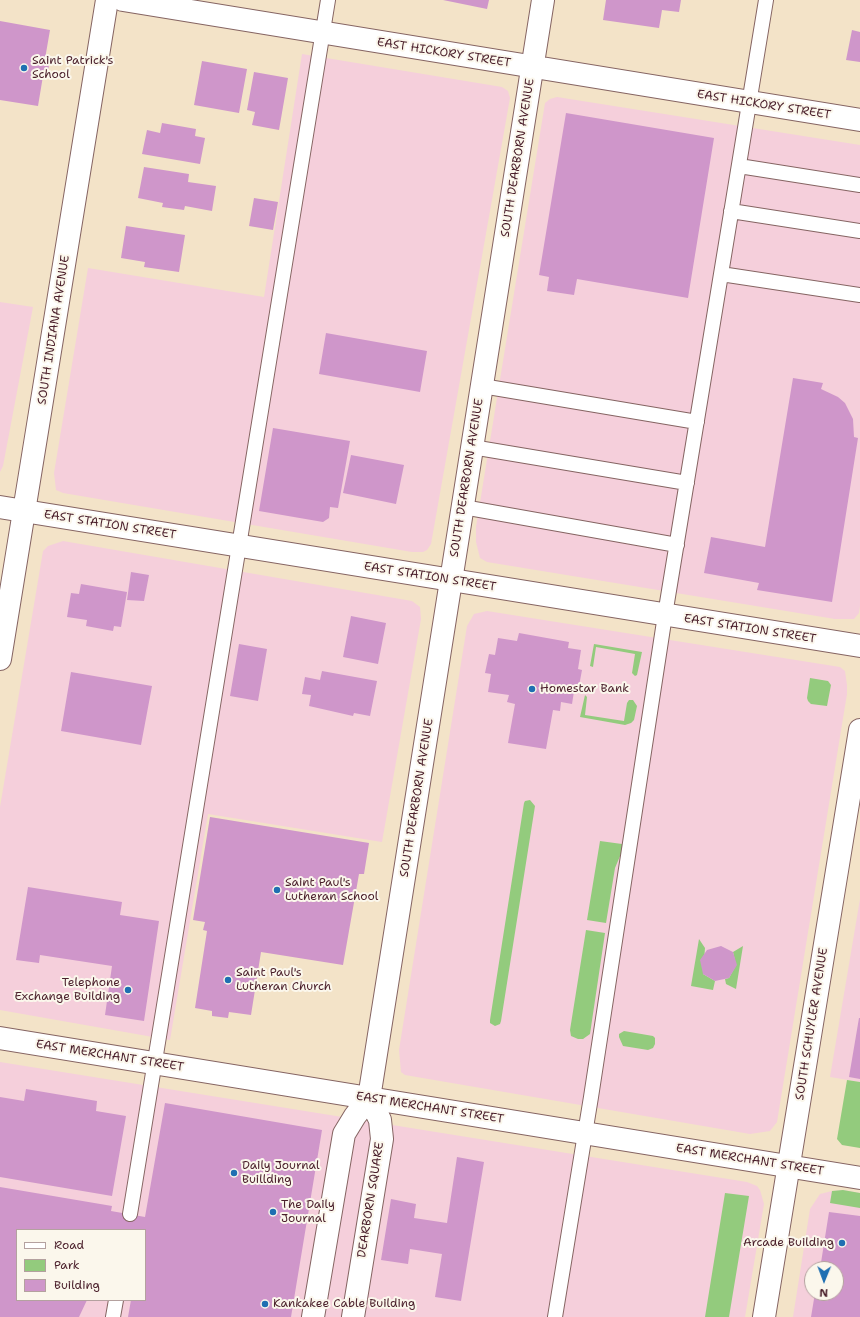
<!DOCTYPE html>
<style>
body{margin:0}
#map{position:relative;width:860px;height:1317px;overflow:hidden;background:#f3e3c8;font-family:"Shantell Sans",sans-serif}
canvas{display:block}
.legend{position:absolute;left:16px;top:1229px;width:130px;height:72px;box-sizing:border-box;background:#fbf7ec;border:1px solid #b4a19f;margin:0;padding:5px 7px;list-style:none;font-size:12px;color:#4a1f2b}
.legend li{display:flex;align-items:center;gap:8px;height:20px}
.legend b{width:20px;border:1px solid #b4a19f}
.north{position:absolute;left:804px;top:1261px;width:40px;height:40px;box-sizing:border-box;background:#fbf7ec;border:1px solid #b4a19f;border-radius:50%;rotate:181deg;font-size:11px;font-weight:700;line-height:16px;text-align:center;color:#4a1f2b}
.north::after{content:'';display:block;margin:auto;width:14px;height:18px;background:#1f6fb2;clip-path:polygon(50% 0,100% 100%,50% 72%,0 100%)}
</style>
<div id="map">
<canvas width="860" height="1317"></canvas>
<ul class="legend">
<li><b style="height:5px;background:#fff"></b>Road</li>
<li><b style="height:11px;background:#93cb7d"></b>Park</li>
<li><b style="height:11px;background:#cf96ca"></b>Building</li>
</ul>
<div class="north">N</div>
</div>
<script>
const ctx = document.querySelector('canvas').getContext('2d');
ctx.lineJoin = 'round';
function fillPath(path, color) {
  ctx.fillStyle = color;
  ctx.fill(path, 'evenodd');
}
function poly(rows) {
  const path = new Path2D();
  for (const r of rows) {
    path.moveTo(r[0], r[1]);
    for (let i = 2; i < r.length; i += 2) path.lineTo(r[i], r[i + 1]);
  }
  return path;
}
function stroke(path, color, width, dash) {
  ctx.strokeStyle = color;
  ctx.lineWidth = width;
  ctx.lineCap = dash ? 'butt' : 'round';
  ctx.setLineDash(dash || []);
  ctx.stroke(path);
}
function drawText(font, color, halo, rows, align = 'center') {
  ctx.font = font + ' "Shantell Sans",sans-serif';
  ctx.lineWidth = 4;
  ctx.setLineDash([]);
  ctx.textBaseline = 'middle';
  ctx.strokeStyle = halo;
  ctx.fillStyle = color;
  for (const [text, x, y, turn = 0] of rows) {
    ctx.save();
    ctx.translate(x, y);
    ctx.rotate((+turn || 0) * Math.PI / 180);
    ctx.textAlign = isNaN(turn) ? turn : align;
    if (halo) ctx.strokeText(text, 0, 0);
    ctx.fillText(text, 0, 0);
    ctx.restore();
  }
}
fillPath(poly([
 [302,54,502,87,508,91,510,98,431,544,427,550,423,552,412,552,63,493,56,490,54,473,88,268,264,297],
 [557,97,860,145,860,606,859,613,854,619,835,619,487,562,480,558,476,542,476,527,545,103,550,99],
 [0,302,33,307,3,466,0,472],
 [63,541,412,601,420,607,421,619,382,842,208,814,170,1040,0,1010,0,807,43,551,48,546],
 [487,611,840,667,845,671,847,685,847,694,777,1122,770,1131,750,1134,405,1075,401,1072,399,1050,467,626,474,614],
 [860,899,860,1082,830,1077],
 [0,1062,747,1182,757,1186,760,1190,764,1204,745,1317,0,1317],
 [17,1230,145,1230,145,1300,17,1300],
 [843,1190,860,1193,860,1317,793,1317,810,1209,820,1194,832,1191],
 [812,1269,836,1269,836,1293,812,1293]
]), '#f5cfdb');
fillPath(poly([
 [594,644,642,652,637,675,635,676,632,673,635,654,596,647,593,667,590,666],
 [810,678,828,681,831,685,827,706,811,704,808,701,807,698],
 [585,695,587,697,585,715,624,721,627,703,629,700,633,700,637,706,634,720,631,723,625,725,580,717],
 [530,800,535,806,501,1021,500,1024,495,1026,490,1023,490,1020,524,803,525,801],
 [600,841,622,844,623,849,615,868,606,923,587,920],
 [586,930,605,933,590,1034,583,1039,578,1039,571,1036,570,1030],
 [699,939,705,948,703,974,715,981,713,990,691,986],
 [743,946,736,989,726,984,725,979,729,978,736,965,733,952],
 [624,1031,653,1036,655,1038,655,1044,653,1048,648,1050,623,1046,619,1037,619,1034],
 [847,1080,860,1082,860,1148,842,1145,837,1139],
 [843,1190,860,1193,860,1208,830,1203,832,1191],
 [725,1193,749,1196,729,1317,705,1317]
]), '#93cb7d');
fillPath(poly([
 [443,0,489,0,487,9],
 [606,0,681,0,679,12,662,10,659,28,603,20],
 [0,21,50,30,45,59,50,59,47,77,43,76,38,106,0,100],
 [852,30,860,32,860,62,846,60],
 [202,61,247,69,239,113,194,105],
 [254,72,288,78,279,130,252,125,255,112,247,110],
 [566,113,714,138,688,298,577,279,574,295,547,291,549,277,539,275],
 [162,123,196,129,195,136,205,138,200,164,142,154,147,130,160,133],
 [144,167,189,174,188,182,216,186,212,211,185,206,184,210,162,207,163,203,138,198],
 [254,198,278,202,273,230,249,226],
 [126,226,185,235,179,272,144,267,145,262,121,258],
 [326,333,427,351,420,392,319,374],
 [793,378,823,383,821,389,838,397,845,403,853,419,854,437,858,438,832,602,757,590,759,583,704,573,711,537,765,547],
 [273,428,350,441,338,508,330,507,329,518,323,522,259,511],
 [351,455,404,465,396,504,343,493],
 [131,572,149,575,144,601,127,600],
 [81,584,127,592,121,627,114,626,113,631,86,626,87,620,67,617,71,593,79,594],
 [351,616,386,623,378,664,343,657],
 [519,633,569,642,568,648,581,650,578,669,582,670,579,686,575,685,572,704,561,702,560,711,553,710,546,749,508,743,515,704,507,702,509,695,488,692,491,674,485,673,489,654,495,655,498,638,517,641],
 [239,644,267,649,258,701,230,696],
 [322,671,377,681,370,716,354,713,353,716,309,706,311,695,302,694,305,677,320,680],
 [71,672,152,686,141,745,61,731],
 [210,817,369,843,364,874,359,874,343,965,261,952,251,1015,229,1012,228,1018,212,1016,212,1011,195,1008,207,931,203,930,205,922,193,920],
 [28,887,122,902,120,915,159,921,144,1021,105,1015,112,966,40,955,39,963,16,960],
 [721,946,733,952,737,965,729,978,715,981,703,974,700,960,707,950],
 [859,1018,860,1018,860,1079,849,1077],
 [26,1089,97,1101,96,1111,126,1116,112,1196,0,1177,0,1097,24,1101],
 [165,1103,322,1130,291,1317,128,1317,131,1300,145,1300,145,1230,17,1230,17,1300,87,1300,79,1317,0,1317,0,1187,112,1206,111,1211,145,1217],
 [457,1157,484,1162,461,1301,435,1297,442,1254,410,1249,408,1264,381,1260,391,1199,416,1204,414,1218,447,1223],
 [829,1212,860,1216,860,1317,811,1317,815,1293,836,1293,836,1269,820,1269]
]), '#cf96ca');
const service = poly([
 [739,166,860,185],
 [731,211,860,231],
 [721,274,860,295],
 [482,386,697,422],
 [472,447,687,483],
 [463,507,677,545],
 [130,1214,328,0],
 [113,1317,116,1300],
 [555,1317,591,1097,665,615,766,0]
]);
const minor = poly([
 [123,0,860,120],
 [0,1038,860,1178],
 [313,1317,344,1134,355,1116,369,1098,543,0],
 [353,1317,382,1139,380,1120,369,1098]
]);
const tertiary = poly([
 [764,1317,860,730]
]);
const secondary = poly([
 [0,507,860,646]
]);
const primary = poly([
 [0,659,107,0]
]);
stroke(service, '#856462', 16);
stroke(minor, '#856462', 24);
stroke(tertiary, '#856462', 24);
stroke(secondary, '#856462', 24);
stroke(primary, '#856462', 24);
stroke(service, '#fff', 14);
stroke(minor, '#fff', 22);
stroke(tertiary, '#fff', 22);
stroke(secondary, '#fff', 22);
stroke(primary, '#fff', 22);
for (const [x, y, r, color] of [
 [24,68,4,"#1f6fb2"],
 [532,689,4,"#1f6fb2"],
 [277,890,4,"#1f6fb2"],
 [228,980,4,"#1f6fb2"],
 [128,990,4,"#1f6fb2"],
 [234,1173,4,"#1f6fb2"],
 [273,1212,4,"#1f6fb2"],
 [842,1243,4,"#1f6fb2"],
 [265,1304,4,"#1f6fb2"]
]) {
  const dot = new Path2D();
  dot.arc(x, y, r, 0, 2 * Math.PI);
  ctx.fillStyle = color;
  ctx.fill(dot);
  stroke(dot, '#fbf7ec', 1.5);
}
drawText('12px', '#4a1f2b', '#fbf7ec', [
 ["EAST HICKORY STREET",444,53,9],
 ["EAST HICKORY STREET",764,105,9],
 ["SOUTH DEARBORN AVENUE",518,158,-81],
 ["SOUTH INDIANA AVENUE",54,330,-81],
 ["SOUTH DEARBORN AVENUE",467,478,-81],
 ["EAST STATION STREET",110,525,9],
 ["EAST STATION STREET",430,577,9],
 ["EAST STATION STREET",750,629,9],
 ["SOUTH DEARBORN AVENUE",417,798,-81],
 ["SOUTH SCHUYLER AVENUE",812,1024,-81],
 ["EAST MERCHANT STREET",110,1056,9],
 ["EAST MERCHANT STREET",430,1108,9],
 ["EAST MERCHANT STREET",750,1160,9],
 ["DEARBORN SQUARE",371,1200,-81]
]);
drawText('12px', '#4a1f2b', '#fbf7ec', [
 ["Saint Patrick's",32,61],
 ["School",32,75],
 ["Homestar Bank",540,689],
 ["Saint Paul's",285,883],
 ["Lutheran School",285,897],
 ["Saint Paul's",236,973],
 ["Lutheran Church",236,987],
 ["Telephone",120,983,"right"],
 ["Exchange Building",120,997,"right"],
 ["Daily Journal",242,1166],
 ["Buillding",242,1180],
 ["The Daily",281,1205],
 ["Journal",281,1219],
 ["Arcade Building",834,1243,"right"],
 ["Kankakee Cable Building",273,1304]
], 'left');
</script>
